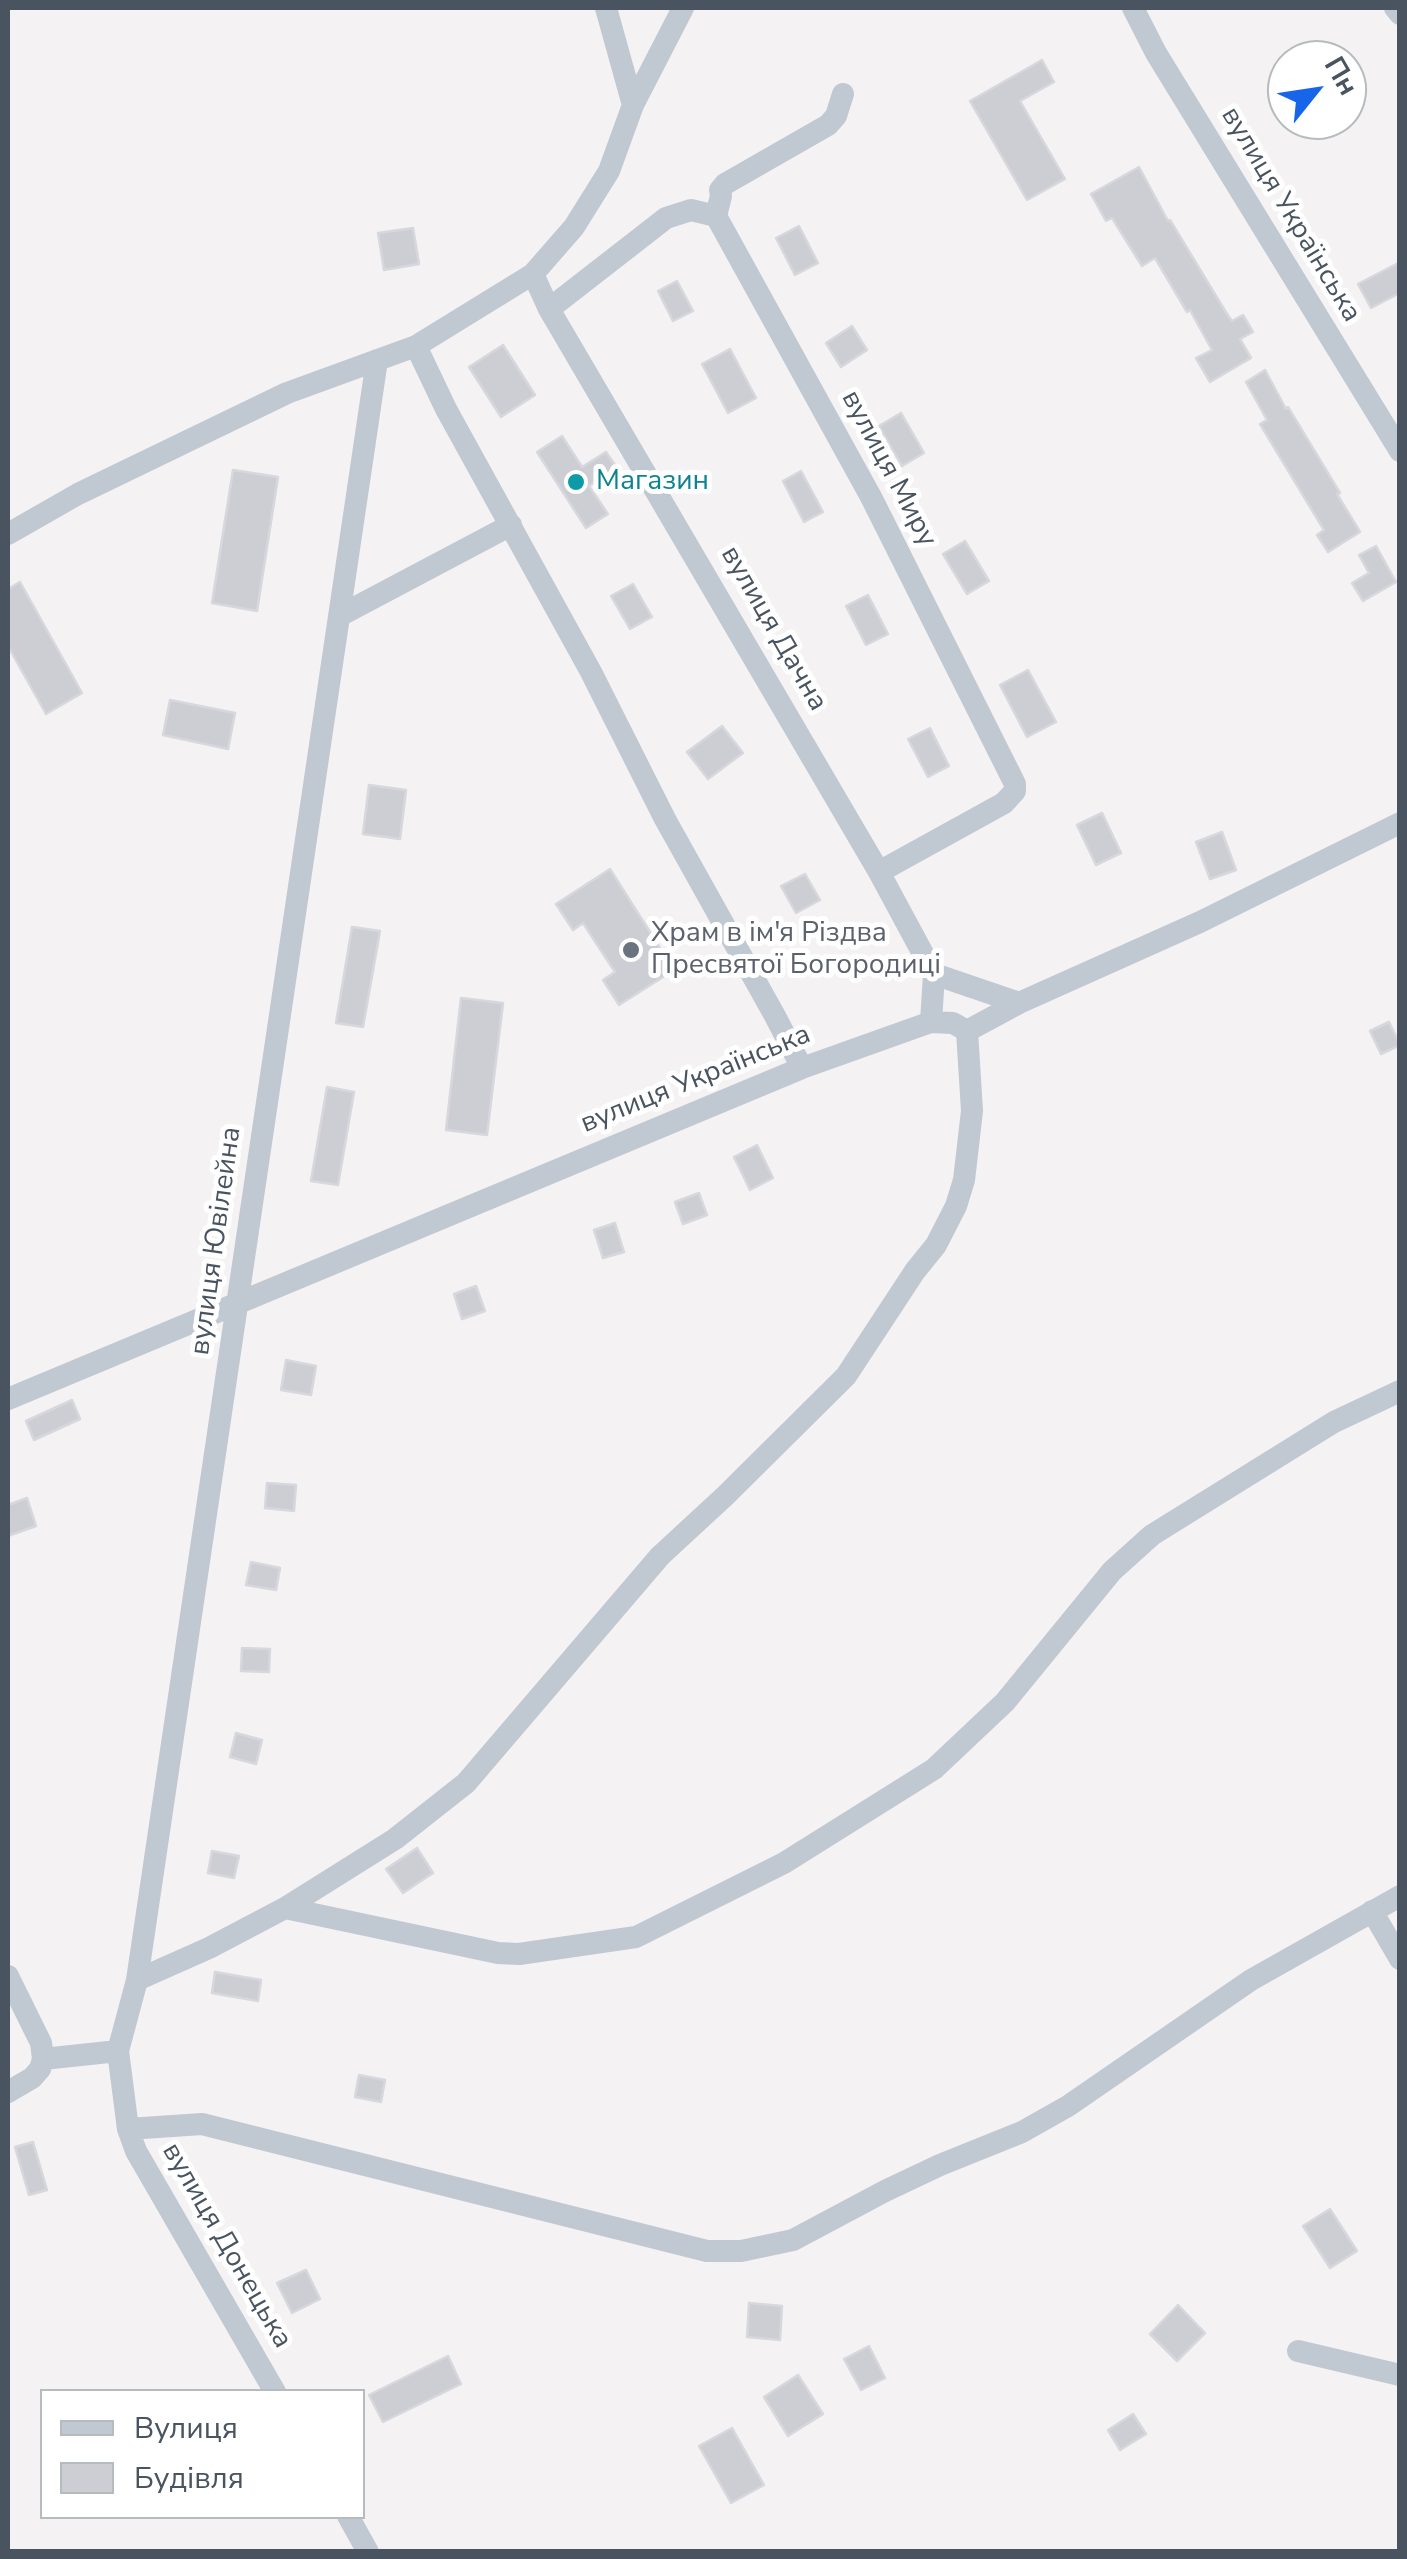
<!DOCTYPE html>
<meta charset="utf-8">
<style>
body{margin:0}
#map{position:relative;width:1407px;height:2559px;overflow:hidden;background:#f4f2f2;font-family:"Nunito Sans",sans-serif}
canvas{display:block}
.frame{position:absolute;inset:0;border:10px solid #495460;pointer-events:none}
.legend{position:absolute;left:40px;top:2389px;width:325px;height:130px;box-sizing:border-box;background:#fff;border:2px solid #b6bbbf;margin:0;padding:12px 18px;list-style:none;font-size:30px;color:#495460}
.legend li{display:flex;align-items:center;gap:20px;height:50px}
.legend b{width:50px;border:2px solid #b6bbbf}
.north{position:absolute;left:1267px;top:40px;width:100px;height:100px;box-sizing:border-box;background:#fff;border:2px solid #b6bbbf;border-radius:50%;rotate:60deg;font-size:28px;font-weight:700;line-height:40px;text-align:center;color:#495460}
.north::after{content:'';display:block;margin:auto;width:35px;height:45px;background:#1766e9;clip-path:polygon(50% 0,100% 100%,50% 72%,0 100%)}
</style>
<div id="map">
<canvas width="1407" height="2559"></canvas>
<div class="frame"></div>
<ul class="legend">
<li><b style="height:12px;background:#c0c8d1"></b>Вулиця</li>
<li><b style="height:28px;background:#ccced4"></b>Будівля</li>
</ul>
<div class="north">Пн</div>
</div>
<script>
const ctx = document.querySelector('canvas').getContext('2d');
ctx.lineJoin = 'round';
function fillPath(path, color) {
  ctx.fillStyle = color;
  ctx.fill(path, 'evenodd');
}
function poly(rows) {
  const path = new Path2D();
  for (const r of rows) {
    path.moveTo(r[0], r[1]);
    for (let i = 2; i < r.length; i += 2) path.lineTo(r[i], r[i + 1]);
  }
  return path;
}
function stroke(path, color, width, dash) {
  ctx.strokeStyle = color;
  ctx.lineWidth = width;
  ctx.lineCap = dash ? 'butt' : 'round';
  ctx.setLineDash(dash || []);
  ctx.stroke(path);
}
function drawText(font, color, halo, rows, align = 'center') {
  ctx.font = font + ' "Nunito Sans",sans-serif';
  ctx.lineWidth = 10;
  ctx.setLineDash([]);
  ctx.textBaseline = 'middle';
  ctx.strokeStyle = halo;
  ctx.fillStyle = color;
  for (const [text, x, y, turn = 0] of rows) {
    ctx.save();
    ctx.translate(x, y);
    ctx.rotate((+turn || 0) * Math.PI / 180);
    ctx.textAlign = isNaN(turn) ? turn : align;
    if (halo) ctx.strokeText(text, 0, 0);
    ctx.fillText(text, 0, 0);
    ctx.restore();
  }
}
const building = poly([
 [1042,60,1054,82,1020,101,1065,179,1027,200,970,101,1042,60],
 [1139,167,1168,221,1170,220,1227,314,1232,321,1243,315,1253,332,1240,339,1251,358,1210,382,1196,358,1212,350,1190,310,1187,312,1155,258,1142,266,1112,218,1106,221,1091,194,1139,167],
 [799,226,818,263,795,275,776,238,799,226],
 [413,228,419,264,384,270,378,233,413,228],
 [1400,262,1400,293,1371,308,1358,284,1400,262],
 [677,281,693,311,673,321,658,291,677,281],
 [852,326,867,350,841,367,826,343,852,326],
 [503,345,535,395,501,417,469,367,503,345],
 [730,349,756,398,728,413,702,364,730,349],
 [1265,370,1286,409,1288,407,1340,493,1337,494,1360,532,1328,552,1317,535,1324,530,1260,424,1267,420,1246,382,1265,370],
 [901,413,924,453,902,466,879,426,901,413],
 [562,436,582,467,606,452,617,468,589,486,608,514,586,528,537,452,562,436],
 [233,470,278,477,257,611,212,603,233,470],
 [801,471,823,512,804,522,783,481,801,471],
 [965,541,989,581,967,594,943,554,965,541],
 [1376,546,1396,582,1363,601,1352,583,1369,573,1359,555,1376,546],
 [20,582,82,693,46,714,8,646,8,589,20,582],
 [633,584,652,617,630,629,611,596,633,584],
 [868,595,888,634,866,645,846,606,868,595],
 [1028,670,1056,722,1027,737,1000,685,1028,670],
 [170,700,235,713,228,749,163,735,170,700],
 [722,726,743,753,708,779,687,752,722,726],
 [930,728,949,766,928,777,908,739,930,728],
 [369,785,406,790,400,839,363,834,369,785],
 [1102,813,1121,853,1096,865,1077,825,1102,813],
 [1222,832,1236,870,1210,879,1196,842,1222,832],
 [610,869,674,970,619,1005,603,980,615,972,583,923,573,930,556,904,610,869],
 [805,874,820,900,796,913,781,886,805,874],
 [352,927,380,931,363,1027,336,1023,352,927],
 [461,998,503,1003,487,1135,446,1130,461,998],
 [1389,1022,1400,1045,1381,1054,1370,1031,1389,1022],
 [327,1087,354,1092,338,1185,311,1181,327,1087],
 [757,1145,773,1178,750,1190,734,1157,757,1145],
 [699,1193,707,1215,683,1224,675,1202,699,1193],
 [615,1223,624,1252,603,1258,594,1230,615,1223],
 [476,1286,485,1311,462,1319,454,1294,476,1286],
 [286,1360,316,1366,311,1395,281,1390,286,1360],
 [72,1400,80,1419,34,1440,26,1421,72,1400],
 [267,1483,296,1485,294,1511,265,1508,267,1483],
 [27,1498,36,1526,8,1536,8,1505,27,1498],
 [251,1562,280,1568,276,1590,246,1585,251,1562],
 [242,1648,270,1649,269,1672,241,1671,242,1648],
 [236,1733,262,1740,256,1764,230,1757,236,1733],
 [417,1848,433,1873,403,1893,386,1869,417,1848],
 [212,1851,239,1856,234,1878,208,1873,212,1851],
 [215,1972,261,1980,258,2001,212,1993,215,1972],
 [359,2075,385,2080,381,2102,355,2097,359,2075],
 [33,2142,47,2190,29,2195,15,2147,33,2142],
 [1330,2209,1357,2251,1330,2268,1303,2226,1330,2209],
 [306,2270,320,2299,292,2313,277,2283,306,2270],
 [749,2303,782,2306,780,2340,747,2337,749,2303],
 [1178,2305,1205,2333,1177,2361,1150,2334,1178,2305],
 [869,2346,885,2378,861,2390,844,2359,869,2346],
 [448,2356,461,2384,383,2422,369,2395,448,2356],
 [798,2375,823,2414,788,2436,764,2397,798,2375],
 [1133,2414,1146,2434,1120,2450,1108,2430,1133,2414],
 [732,2428,764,2485,731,2503,699,2446,732,2428]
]);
fillPath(building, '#ccced4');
stroke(building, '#d6d8dd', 2.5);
stroke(poly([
 [1133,8,1156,53,1400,451],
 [1395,8,1400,14],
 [633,105,683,8],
 [716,216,721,196,720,190,725,184,828,125,836,116,843,94],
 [533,274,549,309,879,872,934,974,931,1022],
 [549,309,666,218,691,210,716,216,871,497,1015,784,1015,791,1004,803,879,872],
 [416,346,446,409,591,672,665,819,775,1016,802,1068],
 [8,534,78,494,287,393,416,346,533,274,574,227,609,171,633,105,606,8],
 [341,615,511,525],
 [934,974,1019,1003],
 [8,1399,802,1068,931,1022,953,1023,967,1031,1019,1003,1200,922,1400,823],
 [285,1908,498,1953,519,1954,636,1937,784,1863,934,1769,1005,1702,1112,1571,1152,1535,1334,1422,1400,1391],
 [1372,1911,1400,1959],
 [8,1976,41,2043,43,2059,40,2069,32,2078,8,2092],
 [137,1980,209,1948,285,1908,395,1839,466,1783,660,1556,725,1496,846,1376,915,1271,936,1245,956,1206,964,1180,972,1111,967,1031],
 [43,2059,118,2051],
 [128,2129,202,2124,707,2251,741,2251,793,2240,885,2191,940,2165,1022,2132,1068,2106,1251,1980,1400,1896],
 [1298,2351,1400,2375],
 [275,2392,136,2151,128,2129,118,2051,137,1980,377,360],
 [348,2516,368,2552]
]), '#c0c8d1', 22);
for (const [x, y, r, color] of [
 [576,482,10,"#0f9aa8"],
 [631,950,10,"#6b7280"]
]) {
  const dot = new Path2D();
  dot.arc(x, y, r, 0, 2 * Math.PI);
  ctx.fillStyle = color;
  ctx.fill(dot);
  stroke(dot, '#fff', 4);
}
drawText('28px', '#495460', '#fff', [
 ["вулиця Українська",1290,215,59],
 ["вулиця Миру",888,469,62],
 ["вулиця Дачна",773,629,60],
 ["вулиця Українська",696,1080,-22],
 ["вулиця Ювілейна",217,1241,-82],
 ["вулиця Донецька",226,2246,60]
]);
drawText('28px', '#0d838f', '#fff', [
 ["Магазин",596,482]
], 'left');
drawText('28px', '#5b616d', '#fff', [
 ["Храм в ім'я Різдва",651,934],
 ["Пресвятої Богородиці",651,966]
], 'left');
</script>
